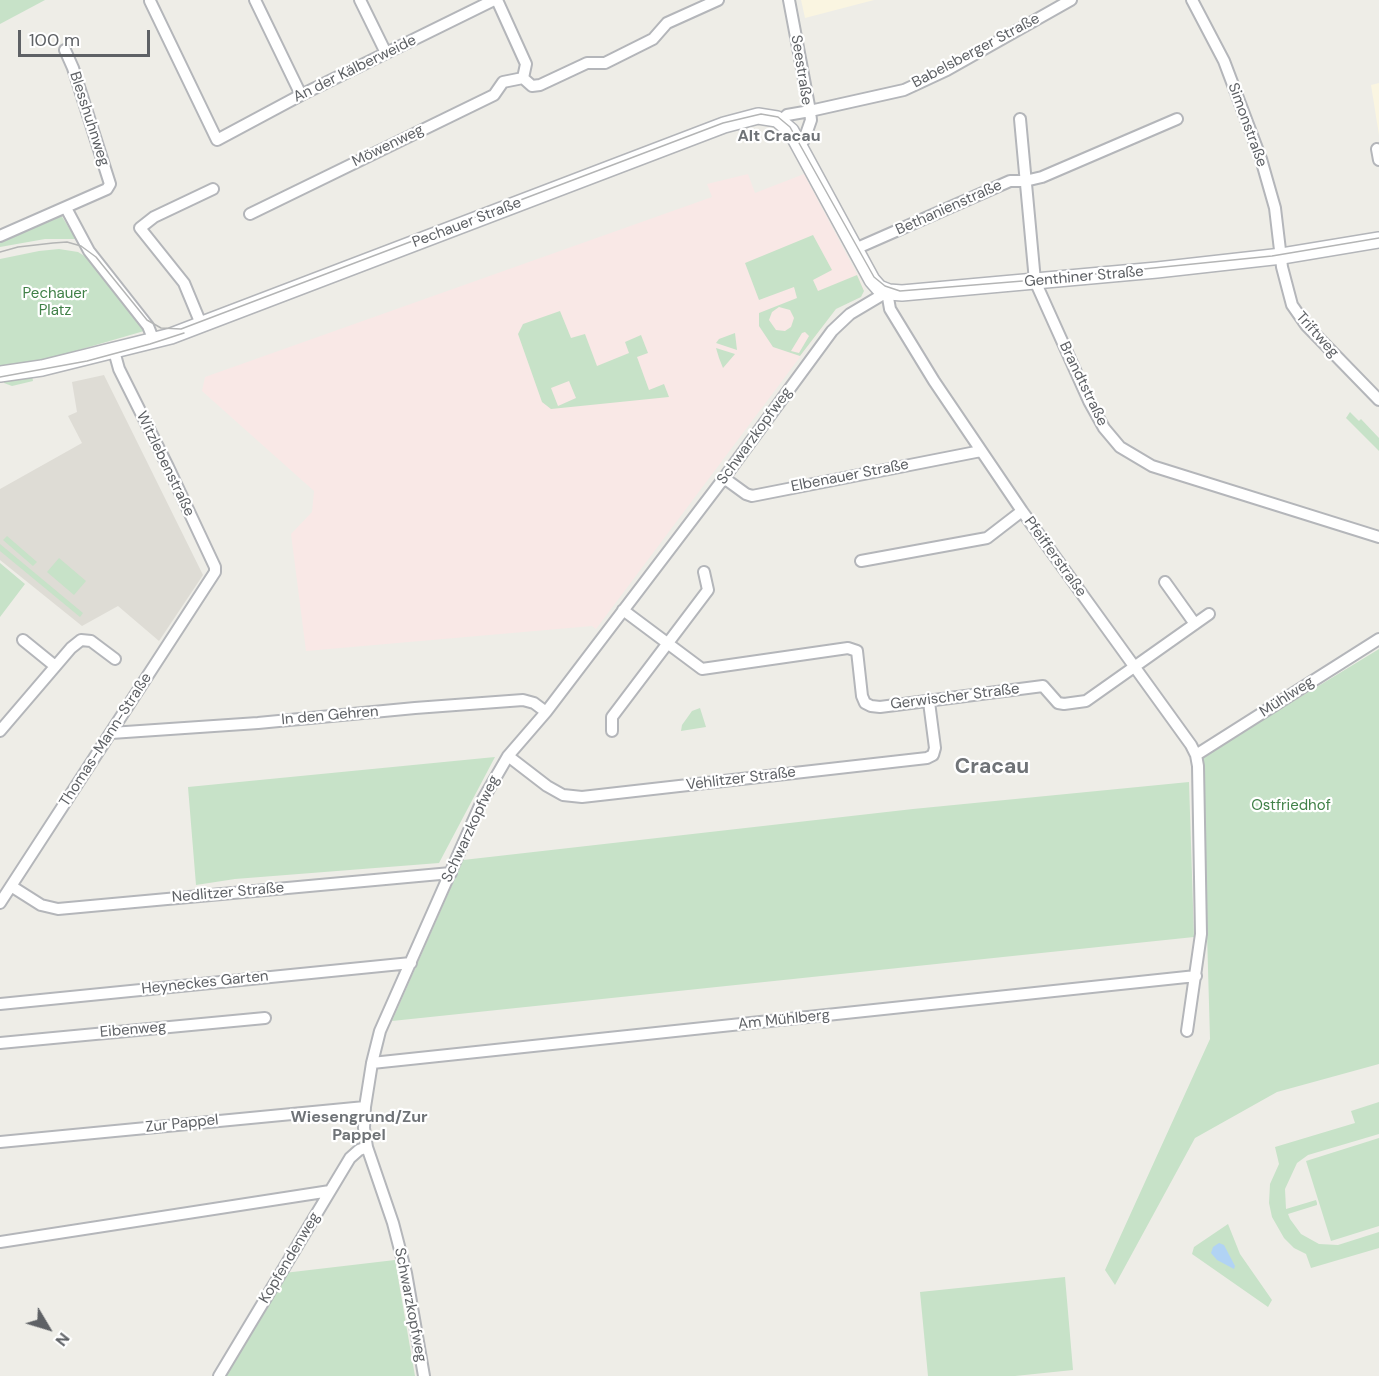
<!DOCTYPE html>
<meta charset="utf-8">
<style>
body{margin:0}
#map{position:relative;width:1379px;height:1376px;overflow:hidden;background:#eeede7;font-family:"DM Sans",sans-serif}
canvas{display:block}
.north{position:absolute;left:18px;top:1298px;width:60px;height:60px;-webkit-text-stroke:4px #fff;paint-order:stroke;rotate:128deg;font-size:16px;font-weight:700;line-height:24px;text-align:center;color:#5e6165}
.north::after{content:'';display:block;margin:auto;width:21px;height:27px;background:#5e6165;clip-path:polygon(50% 0,100% 100%,50% 72%,0 100%)}
.scale{position:absolute;left:18px;top:30px;width:132px;height:27px;box-sizing:border-box;border:3px solid #5e6165;border-top:0;padding-left:8px;font-size:18px;line-height:21px;white-space:nowrap;color:#5e6165;-webkit-text-stroke:4px #fff;paint-order:stroke}
</style>
<div id="map">
<canvas width="1379" height="1376"></canvas>
<div class="north">N</div>
<div class="scale">100 m</div>
</div>
<script>
const ctx = document.querySelector('canvas').getContext('2d');
ctx.lineJoin = 'round';
function fillPath(path, color) {
  ctx.fillStyle = color;
  ctx.fill(path, 'evenodd');
}
function poly(rows) {
  const path = new Path2D();
  for (const r of rows) {
    path.moveTo(r[0], r[1]);
    for (let i = 2; i < r.length; i += 2) path.lineTo(r[i], r[i + 1]);
  }
  return path;
}
function stroke(path, color, width, dash) {
  ctx.strokeStyle = color;
  ctx.lineWidth = width;
  ctx.lineCap = dash ? 'butt' : 'round';
  ctx.setLineDash(dash || []);
  ctx.stroke(path);
}
function drawText(font, color, halo, rows, align = 'center') {
  ctx.font = font + ' "DM Sans",sans-serif';
  ctx.lineWidth = 4.5;
  ctx.setLineDash([]);
  ctx.textBaseline = 'middle';
  ctx.strokeStyle = halo;
  ctx.fillStyle = color;
  for (const [text, x, y, turn = 0] of rows) {
    ctx.save();
    ctx.translate(x, y);
    ctx.rotate((+turn || 0) * Math.PI / 180);
    ctx.textAlign = isNaN(turn) ? turn : align;
    if (halo) ctx.strokeText(text, 0, 0);
    ctx.fillText(text, 0, 0);
    ctx.restore();
  }
}
fillPath(poly([
 [801,0,874,0,805,18],
 [1379,83,1379,135,1371,85]
]), '#faf5e1');
fillPath(poly([
 [104,375,203,575,159,641,118,606,82,626,0,560,0,489,82,443,68,416,77,412,72,382]
]), '#dedcd5');
fillPath(poly([
 [748,174,755,193,804,174,857,274,864,289,863,294,861,297,836,309,596,629,592,626,306,651,291,534,312,512,314,491,202,391,205,377,712,197,707,184]
]), '#f9e8e6');
fillPath(poly([
 [0,0,45,0,0,24],
 [61,215,76,239,45,239,0,247,0,242],
 [813,235,832,270,813,280,818,291,857,275,864,291,861,297,836,309,800,356,773,347,759,326,759,313,797,298,794,287,759,300,745,263],
 [779,307,790,310,794,318,791,327,785,331,776,330,769,320,772,312],
 [805,332,809,336,799,353,791,351,802,333],
 [59,249,78,252,91,260,144,331,41,361,0,366,0,259,39,251],
 [560,311,571,338,585,334,597,366,629,353,625,342,641,335,648,353,637,357,649,390,664,384,669,397,551,409,542,402,518,334,523,324],
 [569,381,576,398,558,406,551,388],
 [735,333,737,350,716,343,719,339],
 [716,348,735,354,723,368,719,358],
 [32,376,33,381,12,386,4,383,5,380],
 [1350,412,1359,421,1361,419,1379,438,1379,451,1346,418],
 [7,536,37,562,33,566,3,540],
 [0,544,83,613,80,617,0,551],
 [59,558,86,581,74,595,47,572],
 [0,563,25,584,0,617],
 [1379,649,1379,1064,1277,1092,1195,1138,1115,1285,1105,1270,1210,1039,1202,757],
 [700,708,706,727,681,731,682,725,692,711],
 [495,757,439,863,235,879,196,885,188,787],
 [1189,782,1194,937,392,1021,463,860,913,809],
 [1379,1102,1379,1134,1308,1155,1297,1163,1285,1189,1286,1209,1316,1200,1317,1203,1317,1205,1288,1214,1290,1219,1301,1234,1319,1244,1338,1245,1379,1232,1379,1248,1311,1268,1306,1254,1294,1248,1284,1238,1272,1217,1269,1203,1270,1184,1279,1164,1275,1147,1355,1123,1351,1111],
 [1379,1138,1379,1226,1331,1241,1306,1161],
 [1228,1224,1240,1254,1272,1300,1268,1307,1192,1254,1194,1247],
 [395,1260,415,1376,226,1376,284,1273],
 [1065,1277,1073,1370,1015,1376,928,1376,920,1292]
]), '#c7e2c8');
fillPath(poly([
 [1219,1243,1224,1245,1235,1266,1234,1269,1217,1260,1211,1253,1213,1247]
]), '#b1d3f4');
const minor = poly([
 [255,0,301,95],
 [360,0,386,53],
 [497,0,526,64,523,78],
 [1192,0,1224,61,1261,159,1275,208,1282,267,1292,305,1306,325,1379,400],
 [150,1,217,140,301,95,494,0],
 [1020,119,1035,281,1089,401,1104,428,1120,447,1152,466,1379,537],
 [780,121,787,115,810,111,789,0],
 [799,145,804,140,811,120,810,111,904,90,917,84,947,70,1071,0],
 [1377,149,1379,160],
 [66,208,89,251,148,326,154,341],
 [250,214,494,95,503,82,523,78,532,86,540,85,587,63,605,63,653,39,667,23,718,0],
 [0,236,107,189,110,184,73,68,65,50],
 [855,249,1010,181,1025,181,1042,177,1177,119],
 [201,324,184,283,140,228,154,217,213,189],
 [724,478,746,494,752,496,981,451],
 [861,561,987,538,1022,511],
 [1165,582,1195,624],
 [623,610,702,669,848,648,857,651,862,696,865,703,871,706,880,707,1043,686,1058,703,1064,704,1086,701,1209,614],
 [23,640,55,666],
 [0,731,71,648,81,640,91,641,115,659],
 [612,731,612,717,708,590,704,572],
 [111,733,258,723,415,708,523,700,534,703,546,712],
 [1196,755,1379,639],
 [508,756,547,786,563,795,582,797,927,758,933,755,935,748,929,702],
 [11,886,41,905,58,909,451,873],
 [0,903,215,572,215,567,168,467,119,369,114,351],
 [0,1004,411,963],
 [0,1043,265,1018],
 [372,1063,1196,976],
 [0,1142,365,1107],
 [0,1242,330,1191],
 [219,1376,350,1158,359,1150,367,1147],
 [424,1376,406,1273,393,1223,367,1147,364,1128,365,1107,372,1063,380,1031,482,801,508,756,546,712,724,478,832,331,850,314,887,292,890,309,934,381,1022,511,1191,745,1196,755,1198,766,1201,934,1187,1031]
]);
const secondary = poly([
 [0,374,42,368,171,336,724,125,758,116,777,119,791,131,872,280,879,288,889,292,902,293,1157,270,1282,256,1379,240]
]);
stroke(minor, '#b4b6ba', 14);
stroke(secondary, '#b3b5b9', 18);
stroke(minor, '#fff', 10);
stroke(secondary, '#fff', 15);
stroke(poly([
 [0,252,18,247,53,243,67,242,81,246,96,257,147,320,161,328,181,329,723,123,761,114,778,117,790,127,874,277,885,286,900,291,1035,280,1272,256,1379,238],
 [0,377,87,361,150,344,184,333]
]), '#b4b5b5', 1.5);
drawText('15px', '#5e6165', '#fff', [
 ["Babelsberger Straße",976,51,-28],
 ["An der Kälberweide",355,69,-26],
 ["Seestraße",801,70,81],
 ["Blesshuhnweg",89,119,72],
 ["Simonstraße",1247,125,70],
 ["Möwenweg",388,146,-26],
 ["Bethanienstraße",949,208,-24],
 ["Pechauer Straße",467,223,-21],
 ["Genthiner Straße",1084,277,-5],
 ["Triftweg",1317,335,48],
 ["Brandtstraße",1083,384,64],
 ["Schwarzkopfweg",755,436,-54],
 ["Witzlebenstraße",165,464,64],
 ["Elbenauer Straße",850,476,-11],
 ["Pfeifferstraße",1055,557,54],
 ["Gerwischer Straße",955,697,-7],
 ["Mühlweg",1287,697,-33],
 ["In den Gehren",330,716,-5],
 ["Thomas-Mann-Straße",106,740,-57],
 ["Vehlitzer Straße",741,779,-7],
 ["Schwarzkopfweg",471,829,-65],
 ["Nedlitzer Straße",228,893,-5],
 ["Heyneckes Garten",205,983,-6],
 ["Am Mühlberg",784,1020,-6],
 ["Eibenweg",133,1030,-5],
 ["Zur Pappel",182,1124,-6],
 ["Kopfendenweg",290,1258,-59],
 ["Schwarzkopfweg",410,1305,79]
]);
drawText('15px', '#418148', '#fff', [
 ["Pechauer",55,294],
 ["Platz",55,311],
 ["Ostfriedhof",1291,806]
]);
drawText('bold 16px', '#6f7377', '#fff', [
 ["Alt Cracau",779,137],
 ["Wiesengrund/Zur",359,1118],
 ["Pappel",359,1136]
]);
drawText('bold 21px', '#6f7377', '#fff', [
 ["Cracau",992,767]
]);
</script>
